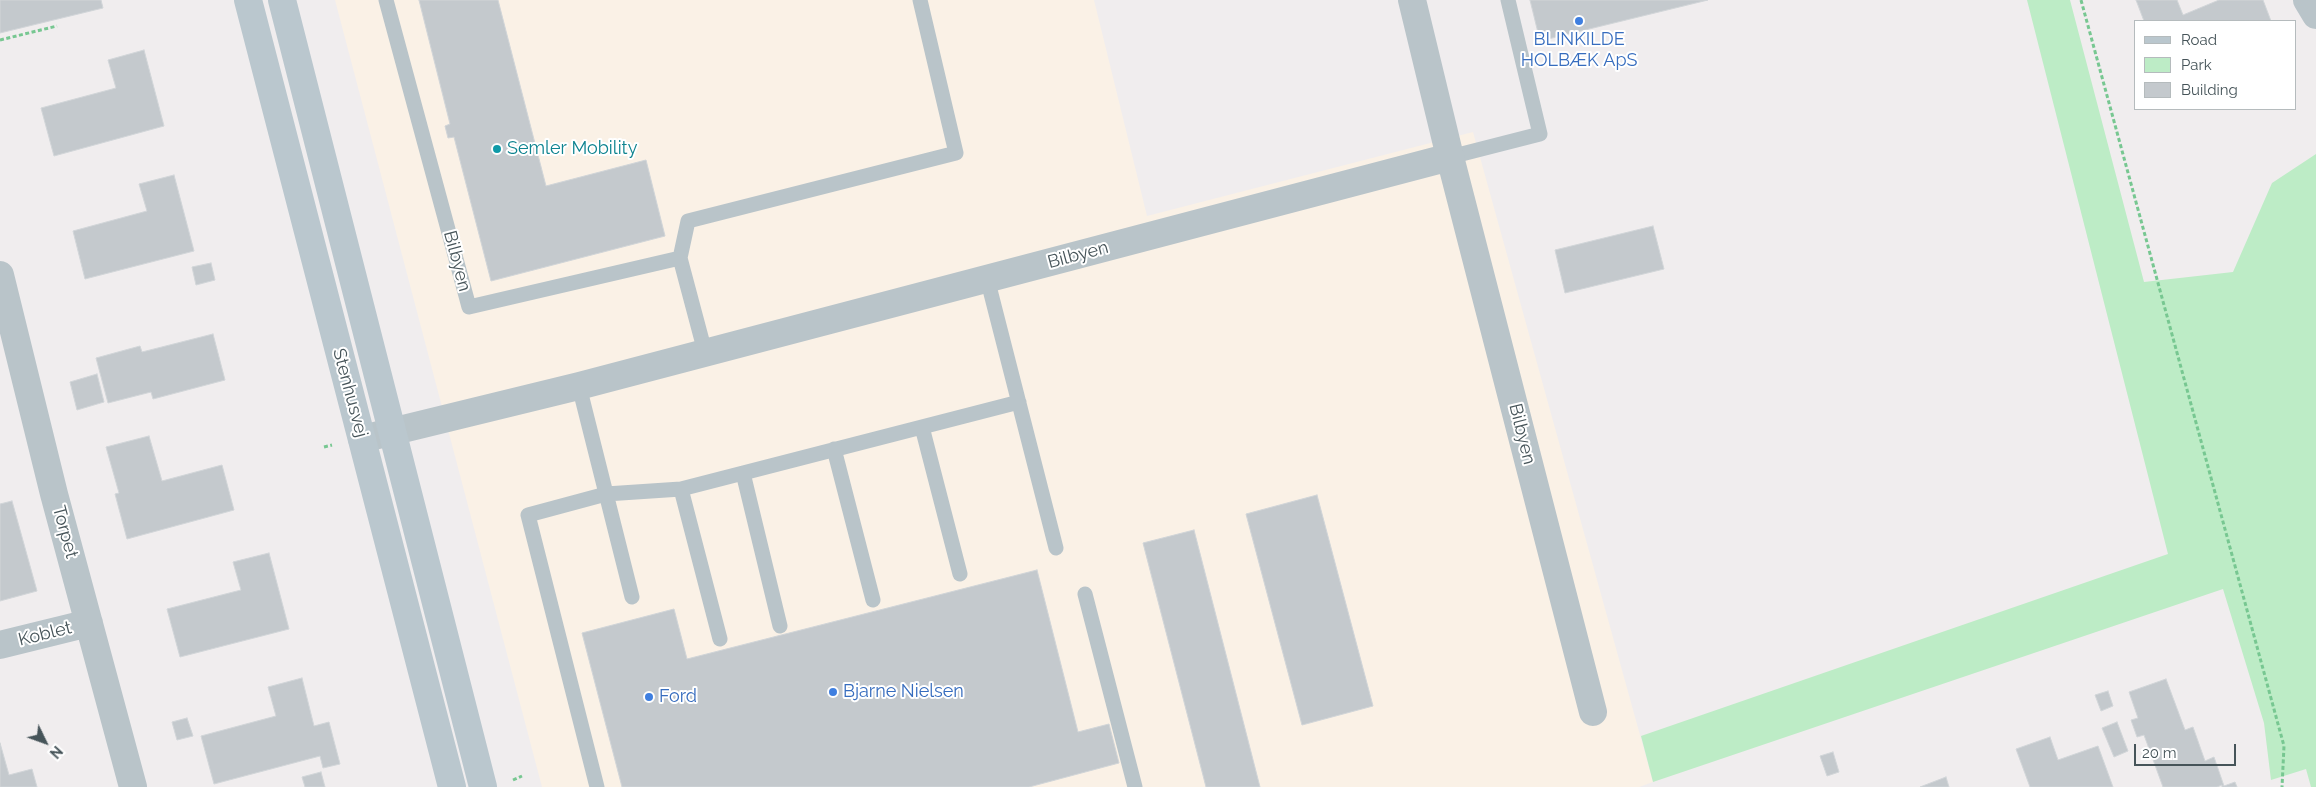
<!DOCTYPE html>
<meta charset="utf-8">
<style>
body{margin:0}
#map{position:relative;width:2316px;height:787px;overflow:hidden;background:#f0edee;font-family:Raleway,sans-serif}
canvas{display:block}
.legend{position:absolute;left:2134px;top:20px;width:162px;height:90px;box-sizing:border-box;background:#fff;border:1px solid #b5bbbd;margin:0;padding:6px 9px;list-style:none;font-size:15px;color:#465459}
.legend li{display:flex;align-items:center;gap:10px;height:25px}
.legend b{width:25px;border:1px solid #b5bbbd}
.north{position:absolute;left:20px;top:717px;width:50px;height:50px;-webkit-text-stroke:4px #fff;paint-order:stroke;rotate:132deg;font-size:14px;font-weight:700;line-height:20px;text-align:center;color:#465459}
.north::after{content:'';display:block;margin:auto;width:18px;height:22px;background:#465459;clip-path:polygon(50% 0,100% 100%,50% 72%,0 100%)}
.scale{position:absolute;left:2134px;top:744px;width:102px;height:22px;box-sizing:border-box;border:2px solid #465459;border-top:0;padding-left:6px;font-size:15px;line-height:18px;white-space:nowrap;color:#465459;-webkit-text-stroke:4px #fff;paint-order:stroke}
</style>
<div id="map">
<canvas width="2316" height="787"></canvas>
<ul class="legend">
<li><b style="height:6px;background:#bac7ce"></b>Road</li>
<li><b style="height:14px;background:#bdecc6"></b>Park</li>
<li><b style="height:14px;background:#c4c9cd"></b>Building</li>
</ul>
<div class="north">N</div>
<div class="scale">20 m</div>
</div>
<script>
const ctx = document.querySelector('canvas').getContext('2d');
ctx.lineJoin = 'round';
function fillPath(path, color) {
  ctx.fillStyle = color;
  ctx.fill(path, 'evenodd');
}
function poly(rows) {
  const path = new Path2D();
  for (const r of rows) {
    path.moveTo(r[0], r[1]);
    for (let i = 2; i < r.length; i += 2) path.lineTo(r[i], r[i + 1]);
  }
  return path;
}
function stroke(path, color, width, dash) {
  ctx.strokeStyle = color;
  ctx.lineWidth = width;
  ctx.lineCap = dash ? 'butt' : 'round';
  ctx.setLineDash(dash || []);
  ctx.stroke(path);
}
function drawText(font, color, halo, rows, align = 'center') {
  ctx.font = font + ' Raleway,sans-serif';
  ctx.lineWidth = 4;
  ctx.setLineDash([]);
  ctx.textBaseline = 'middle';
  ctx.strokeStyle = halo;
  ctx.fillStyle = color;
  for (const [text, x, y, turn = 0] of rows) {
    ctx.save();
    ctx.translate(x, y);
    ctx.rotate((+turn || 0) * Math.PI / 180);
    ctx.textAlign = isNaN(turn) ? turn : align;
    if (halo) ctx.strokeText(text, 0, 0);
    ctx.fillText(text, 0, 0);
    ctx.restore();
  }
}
fillPath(poly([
 [335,0,1094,0,1147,216,1473,132,1653,782,1639,787,542,787]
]), '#faf1e6');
fillPath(poly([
 [2027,0,2070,0,2144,282,2233,272,2272,183,2316,154,2316,787,2311,787,2306,769,2271,780,2264,723,2223,589,1653,782,1641,736,2168,554]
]), '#bdecc6');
const building = poly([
 [0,0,101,0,103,8,0,33,0,0],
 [419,0,498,0,546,186,646,160,665,236,491,281,454,137,448,138,445,126,450,124,419,0],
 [1530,0,1708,0,1540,41,1530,0],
 [2136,0,2177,0,2183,15,2219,0,2263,0,2271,21,2144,21,2136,0],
 [144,50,164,126,54,156,41,108,116,88,108,60,144,50],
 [174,175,194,251,85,279,73,231,147,211,139,184,174,175],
 [1653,226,1664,269,1565,293,1555,250,1653,226],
 [211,263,215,280,196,285,192,267,211,263],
 [213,334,225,380,153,399,151,392,108,403,96,358,140,346,142,352,213,334],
 [97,374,104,402,77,410,70,382,97,374],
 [149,436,162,481,222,465,234,510,127,539,115,494,119,493,106,447,149,436],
 [1317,495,1373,706,1302,725,1246,514,1317,495],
 [12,501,37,591,0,601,0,504,12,501],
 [1194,530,1260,787,1206,787,1143,543,1194,530],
 [269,553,289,629,180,657,167,609,241,590,233,562,269,553],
 [1037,570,1078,732,1109,724,1119,763,1029,787,622,787,582,633,674,609,687,659,1037,570],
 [302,678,314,726,329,722,340,764,323,768,320,756,214,784,201,736,276,716,268,687,302,678],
 [2166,679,2185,730,2193,727,2205,761,2214,757,2224,786,2235,782,2237,787,2222,787,2222,785,2217,787,2163,787,2144,735,2137,737,2131,720,2138,718,2129,692,2166,679],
 [2108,691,2113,706,2101,711,2095,695,2108,691],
 [187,718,193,736,177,740,172,722,187,718],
 [2117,722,2128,751,2114,757,2102,728,2117,722],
 [2050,737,2058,760,2098,746,2113,787,2030,787,2016,749,2050,737],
 [0,743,9,775,32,769,37,787,0,787,0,743],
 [1833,752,1839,772,1827,776,1820,756,1833,752],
 [321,772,325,787,305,787,302,777,321,772],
 [1946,777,1949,787,1920,787,1946,777]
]);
fillPath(building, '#c4c9cd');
stroke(building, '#d1d5d8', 1);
stroke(poly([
 [2081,0,2284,746,2282,787],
 [0,40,57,26],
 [324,447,332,445],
 [513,780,522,776]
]), '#77c791', 3, [4, 2.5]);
stroke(poly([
 [386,0,469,307,680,258,705,352],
 [1450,157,1540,134,1508,0],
 [680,258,688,221,956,153,920,0],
 [987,278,1056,548],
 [579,386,632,597],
 [922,427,960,574],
 [834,449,873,600],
 [743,473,780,626],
 [1085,594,1135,787],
 [720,639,681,489,1019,402],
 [597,787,528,515,606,494,681,489]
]), '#b9c4c9', 15);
stroke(poly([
 [2307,0,2316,15],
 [1450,157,1593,712],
 [0,275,54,494,133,787],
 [362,439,579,386,1450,157,1412,0],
 [0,645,89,623]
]), '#b9c4c9', 28);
stroke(poly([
 [248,0,452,787],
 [282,0,483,787]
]), '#bac7ce', 28);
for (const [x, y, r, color] of [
 [1579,21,5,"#3f7fe0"],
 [497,149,5,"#0f9aa8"],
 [833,692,5,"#3f7fe0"],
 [649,697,5,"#3f7fe0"]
]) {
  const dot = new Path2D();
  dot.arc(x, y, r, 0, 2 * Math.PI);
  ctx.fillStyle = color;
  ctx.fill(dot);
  stroke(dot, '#fff', 2);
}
drawText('18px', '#366cbe', '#fff', [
 ["BLINKILDE",1579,40,"center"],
 ["HOLBÆK ApS",1579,61,"center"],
 ["Bjarne Nielsen",843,692],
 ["Ford",659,697]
], 'left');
drawText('18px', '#0d838f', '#fff', [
 ["Semler Mobility",507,149]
], 'left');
drawText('18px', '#465459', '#fff', [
 ["Bilbyen",1078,255,-15],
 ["Bilbyen",457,261,75],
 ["Stenhusvej",350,393,75],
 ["Bilbyen",1522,434,76],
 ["Torpet",65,532,75],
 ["Koblet",45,634,-14]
]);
</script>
